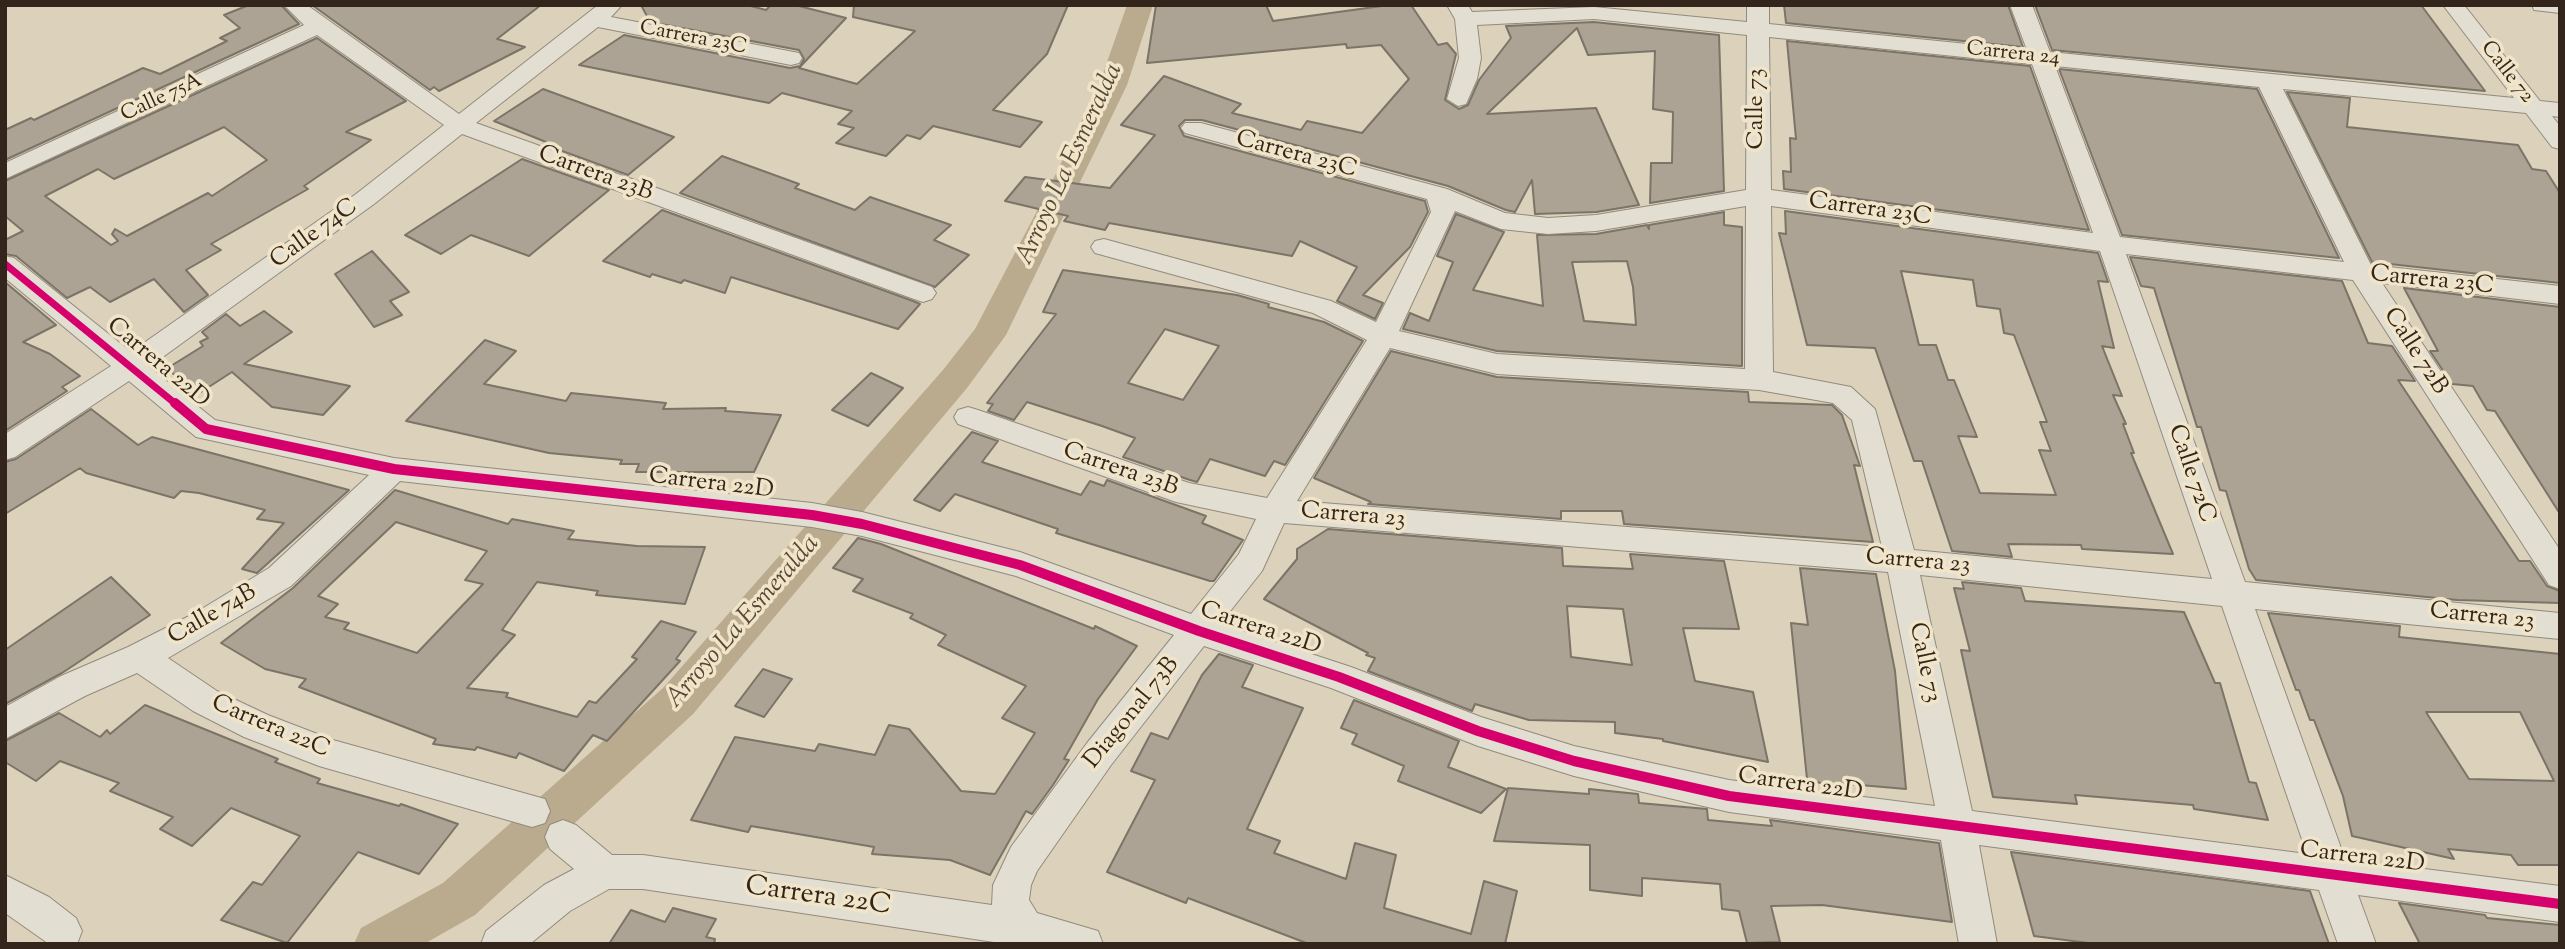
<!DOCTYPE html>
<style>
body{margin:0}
#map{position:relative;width:2565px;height:949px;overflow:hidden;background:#dcd1ba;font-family:"Sorts Mill Goudy",serif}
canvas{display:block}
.frame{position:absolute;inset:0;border:7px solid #33251c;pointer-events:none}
</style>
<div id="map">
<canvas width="2565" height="949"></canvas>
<div class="frame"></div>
</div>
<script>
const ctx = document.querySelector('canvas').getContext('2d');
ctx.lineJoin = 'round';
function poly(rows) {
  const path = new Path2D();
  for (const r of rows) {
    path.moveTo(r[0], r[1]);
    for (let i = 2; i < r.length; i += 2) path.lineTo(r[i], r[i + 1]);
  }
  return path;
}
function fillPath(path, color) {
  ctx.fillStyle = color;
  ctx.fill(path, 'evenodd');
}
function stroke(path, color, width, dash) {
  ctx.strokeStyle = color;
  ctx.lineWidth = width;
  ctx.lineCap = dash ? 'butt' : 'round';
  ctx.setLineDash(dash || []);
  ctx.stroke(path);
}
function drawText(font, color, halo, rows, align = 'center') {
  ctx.font = font + ' "Sorts Mill Goudy",serif';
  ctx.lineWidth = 7;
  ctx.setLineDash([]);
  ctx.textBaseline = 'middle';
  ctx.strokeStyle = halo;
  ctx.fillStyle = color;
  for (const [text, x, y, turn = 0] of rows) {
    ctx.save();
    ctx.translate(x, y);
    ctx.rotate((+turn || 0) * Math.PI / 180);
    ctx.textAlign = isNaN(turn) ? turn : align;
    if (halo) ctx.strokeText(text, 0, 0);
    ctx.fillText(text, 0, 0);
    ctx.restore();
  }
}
fillPath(poly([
 [1127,5,1153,5,1127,85,1006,335,967,388,693,714,475,915,424,944,354,944,361,928,443,883,663,688,943,370,975,329,1048,190,1099,85,1127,5]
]), '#baaa8e');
const building = poly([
 [249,5,281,5,299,24,5,160,5,130,31,118,34,120,143,68,160,74,227,41,220,38,240,28,224,15,249,5],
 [312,5,541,5,497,39,525,47,439,91,434,87,430,90,312,5],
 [641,5,747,5,766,10,771,5,795,5,846,18,799,68,857,84,915,31,853,17,854,5,1068,5,1047,54,993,110,1042,122,1020,147,933,126,920,139,907,135,886,156,836,143,854,128,838,124,852,111,782,93,769,103,579,65,624,35,790,68,800,66,804,59,799,50,645,21,648,18,641,5],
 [1156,5,1266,5,1273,21,1389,5,1411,5,1438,45,1447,43,1456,54,1445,100,1459,109,1468,105,1479,80,1511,38,1506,26,1594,22,1719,35,1724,191,1650,203,1651,163,1672,163,1673,112,1653,109,1655,51,1588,55,1577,28,1487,114,1596,108,1639,205,1596,212,1535,214,1532,180,1515,212,1506,210,1448,186,1202,120,1185,120,1179,126,1184,136,1425,201,1428,212,1410,247,1363,295,1383,303,1375,319,1337,301,1357,267,1300,241,1292,256,1109,223,1105,230,1064,221,1068,216,1005,201,1025,177,1110,188,1155,135,1121,125,1164,76,1241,104,1232,113,1301,130,1307,121,1362,133,1409,79,1381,45,1347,48,1346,44,1147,63,1156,5],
 [1784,5,2008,5,2023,47,1786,23,1784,5],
 [2035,5,2421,5,2485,91,2052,50,2035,5],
 [317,38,406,101,346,132,371,140,304,186,308,189,211,244,221,250,186,270,208,295,184,312,154,279,110,302,90,287,67,298,16,256,5,254,5,240,23,231,5,216,5,181,317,38],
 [224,127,267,160,212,196,208,193,127,236,115,229,112,234,118,241,111,245,45,196,98,169,114,179,224,127],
 [1787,41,2030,66,2089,230,1784,189,1783,171,1791,172,1790,138,1796,139,1787,41],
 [2059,69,2257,89,2339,258,2122,235,2059,69],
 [543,89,674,137,628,175,543,144,546,142,494,121,543,89],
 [2287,92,2350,98,2347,127,2518,145,2532,169,2546,171,2560,193,2560,283,2372,262,2287,92],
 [722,156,799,184,795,188,855,210,870,197,951,225,934,240,969,255,935,287,680,193,722,156],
 [522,159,609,190,529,256,471,235,441,254,405,235,522,159],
 [662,210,913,301,920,304,898,329,731,277,725,293,684,280,681,283,652,274,650,277,603,261,662,210],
 [1785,211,2098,253,2108,282,2098,281,2114,348,2102,346,2122,396,2113,395,2126,424,2123,424,2134,453,2131,453,2173,554,2082,549,2081,545,2008,544,2012,557,1952,551,1922,461,1914,461,1875,348,1807,345,1779,233,1786,234,1785,211],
 [1901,271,1973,280,1977,306,2000,309,2004,333,2014,335,2047,422,2040,422,2051,451,2039,450,2056,495,1980,493,1958,436,1977,437,1954,380,1948,380,1936,345,1919,345,1901,271],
 [1724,212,1724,225,1742,227,1742,366,1497,351,1403,329,1410,313,1429,321,1453,262,1437,256,1456,214,1504,232,1473,290,1543,306,1537,235,1596,234,1647,225,1649,229,1649,225,1724,212],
 [1627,261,1633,287,1636,325,1584,321,1572,262,1627,261],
 [372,251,409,292,390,301,402,315,374,327,335,274,372,251],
 [2130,257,2342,281,2368,343,2392,346,2415,381,2398,380,2519,561,2530,561,2547,586,2560,591,2560,603,2457,600,2256,580,2249,569,2226,491,2220,490,2201,427,2197,427,2154,288,2141,286,2130,257],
 [1063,270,1237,295,1269,304,1268,307,1324,322,1363,341,1285,465,1274,461,1265,476,1210,459,1197,482,1190,480,1123,457,1135,438,1102,426,1027,402,1014,420,988,411,993,404,987,403,1056,314,1043,312,1063,270],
 [1165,329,1219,346,1183,400,1128,383,1165,329],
 [5,282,56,325,23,342,50,354,80,376,62,387,67,391,5,431,5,282],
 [2404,288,2560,307,2560,514,2495,411,2487,410,2473,386,2452,384,2430,351,2438,351,2404,288],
 [264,311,292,332,244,364,350,386,323,415,272,407,232,372,201,392,166,369,203,346,200,342,208,338,202,332,226,314,240,326,264,311],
 [485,340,516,351,484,384,566,401,571,393,666,403,663,409,726,408,725,411,781,415,754,472,636,472,639,464,620,464,622,460,549,453,406,421,485,340],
 [1391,351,1497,377,1748,392,1749,402,1832,405,1842,415,1860,466,1854,465,1873,542,1624,524,1622,511,1561,511,1561,519,1368,504,1371,502,1314,478,1391,351],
 [871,373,903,388,868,426,832,410,871,373],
 [91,409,138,445,152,437,349,490,257,573,242,569,284,523,257,519,265,510,199,493,181,491,174,498,86,473,80,468,5,514,5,462,16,459,91,409],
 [972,432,998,441,982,462,1081,495,1090,481,1104,486,1107,480,1206,516,1202,523,1243,540,1214,581,1210,581,1056,533,1058,529,955,494,940,511,914,500,972,432],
 [395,490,508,524,512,519,574,531,568,539,637,546,705,547,685,604,596,595,598,591,537,582,502,630,515,635,467,688,508,693,506,697,577,717,589,701,596,703,637,659,632,657,661,621,696,632,676,659,680,661,607,741,593,735,564,771,519,753,516,758,477,747,475,750,433,744,436,739,299,687,306,679,265,669,221,643,293,588,395,490],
 [396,522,487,551,465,580,483,584,417,653,344,629,349,623,325,617,338,604,318,596,396,522],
 [1328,529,1562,548,1563,566,1633,569,1630,554,1724,561,1739,629,1683,628,1695,681,1753,692,1768,762,1663,741,1663,739,1615,733,1615,722,1529,720,1475,704,1472,711,1368,671,1375,658,1366,655,1368,653,1264,599,1297,559,1297,549,1328,529],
 [1567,606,1623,609,1632,665,1571,657,1567,606],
 [858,538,881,544,1094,629,1095,626,1137,646,1098,699,1064,759,1069,760,1053,785,1032,814,1026,811,990,875,950,860,872,854,874,847,751,826,748,832,691,820,735,737,815,751,819,744,875,755,889,725,909,729,961,791,995,794,1035,733,1002,718,1026,686,938,645,946,635,910,618,913,614,853,591,863,579,833,568,858,538],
 [1800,568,1876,574,1895,671,1906,789,1837,783,1837,788,1807,779,1791,623,1808,625,1800,568],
 [111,577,150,615,62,673,5,704,5,650,111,577],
 [1962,582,2021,588,2025,601,2184,612,2215,683,2220,683,2249,782,2256,783,2268,820,2194,809,2193,805,2075,795,2077,804,1993,797,1961,650,1970,651,1954,588,1964,589,1962,582],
 [2268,613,2400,626,2399,637,2560,654,2560,865,2518,865,2511,855,2448,849,2454,859,2352,836,2343,796,2314,720,2310,720,2299,690,2296,690,2268,613],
 [2426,712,2520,712,2554,781,2469,779,2426,712],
 [1219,654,1253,665,1242,687,1303,708,1247,829,1280,841,1274,853,1346,879,1355,843,1396,855,1384,908,1471,934,1484,881,1517,891,1505,944,1309,944,1188,898,1186,903,1107,872,1155,780,1131,771,1151,733,1168,739,1202,675,1219,654],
 [763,669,792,679,764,717,735,706,763,669],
 [1354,700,1459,741,1448,767,1506,789,1481,813,1398,781,1404,766,1352,744,1357,734,1341,728,1354,700],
 [145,705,278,759,275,762,320,779,317,783,399,806,401,804,458,824,419,874,358,852,287,943,221,920,253,882,262,885,300,836,231,808,192,846,160,829,173,817,110,791,119,783,60,761,36,781,5,762,5,741,59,713,100,737,107,730,110,734,145,705],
 [1508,788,1589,794,1589,789,1638,794,1639,803,1707,809,1708,820,1772,826,1770,820,1939,843,1952,922,1822,905,1771,906,1780,942,1747,943,1739,911,1722,909,1720,884,1642,878,1642,896,1590,890,1590,845,1494,841,1508,788],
 [2011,852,2310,891,2329,944,2096,944,2034,936,2011,852],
 [2399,903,2485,915,2487,918,2560,925,2560,944,2420,944,2399,903],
 [673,908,716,919,706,937,715,939,714,944,609,944,631,910,665,922,673,908]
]);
fillPath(building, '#aca394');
stroke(building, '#7b7467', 2);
const minor = poly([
 [284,5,307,5,459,114,598,5,622,5,611,17,799,53,802,58,799,63,791,65,598,27,476,123,932,287,936,293,932,299,923,302,914,299,462,134,374,204,149,367,215,420,394,458,812,503,862,512,1020,552,1191,614,1239,554,1256,519,1176,502,958,424,954,417,958,410,968,407,978,410,1189,483,1267,498,1367,340,1313,313,1095,253,1091,247,1095,241,1104,239,1331,301,1376,322,1431,212,1427,199,1185,133,1181,128,1185,123,1201,123,1447,189,1505,213,1548,218,1596,215,1746,190,1747,35,1594,19,1477,25,1481,58,1477,79,1466,104,1458,106,1447,99,1459,58,1455,19,1447,5,1468,5,1472,12,1594,7,1747,22,1747,5,1769,5,1769,24,2027,50,2010,5,2032,5,2050,52,2514,98,2443,5,2464,5,2540,101,2560,103,2560,117,2552,116,2560,126,2560,149,2552,147,2526,113,2283,89,2371,265,2560,286,2560,304,2382,283,2560,550,2560,589,2549,585,2353,280,2126,254,2245,582,2560,613,2560,639,2255,609,2345,859,2560,886,2560,922,2358,895,2376,944,2338,944,2319,890,1979,845,1997,944,1959,944,1941,840,1729,812,1574,776,1478,746,1331,688,1204,646,1111,765,1037,871,1031,885,1029,900,1037,913,1098,931,1103,944,1007,944,643,889,609,889,570,911,530,944,481,944,486,931,544,885,574,869,550,849,545,837,550,825,563,820,576,825,612,855,643,855,992,905,993,885,1011,847,1087,743,1174,635,1016,576,862,536,812,527,400,481,291,586,168,658,217,691,268,715,333,740,545,799,550,811,545,823,532,827,319,766,244,737,193,711,137,673,85,696,5,739,5,707,61,676,128,647,195,613,269,568,369,475,196,437,129,381,15,457,5,460,5,434,111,366,5,278,5,256,14,258,131,352,356,194,444,125,317,35,5,179,5,163,304,25,284,5],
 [1769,37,2032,64,2093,233,1771,190,1769,37],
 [2055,66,2259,87,2344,262,2120,237,2055,66],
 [1746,206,1745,369,1497,354,1399,331,1455,211,1501,229,1548,234,1596,231,1746,206],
 [1771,206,2100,251,2212,579,1914,550,1875,409,1851,387,1773,372,1771,206],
 [1390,348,1497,374,1759,390,1833,403,1852,420,1882,547,1297,501,1390,348],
 [1284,523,1888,572,1935,806,1729,780,1574,746,1481,717,1351,667,1220,624,1262,571,1284,523],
 [1920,575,2222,606,2307,854,1972,811,1920,575],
 [2532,5,2560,5,2560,13,2534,10,2532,5],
 [5,875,49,897,76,918,82,931,77,944,49,944,5,913,5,875]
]);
stroke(minor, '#928b7d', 2);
fillPath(minor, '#e3ded2');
stroke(poly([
 [5,264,177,405]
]), '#d6006c', 7);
stroke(poly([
 [175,403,206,429,394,469,812,515,862,524,1020,565,1199,631,1339,677,1478,731,1574,761,1729,796,2560,904]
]), '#d6006c', 10);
drawText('21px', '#33251c', '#f1e5c9', [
 ["Carrera 23C",693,39,11],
 ["Carrera 24",2013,55,6],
 ["Calle 72",2506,73,52],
 ["Calle 75A",162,99,-25]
]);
drawText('24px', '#33251c', '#f1e5c9', [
 ["Calle 73",1758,109,-90],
 ["Carrera 23C",1296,156,15],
 ["Carrera 23B",595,175,20],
 ["Carrera 23C",1870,211,8],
 ["Calle 74C",315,235,-36],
 ["Carrera 23C",2432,282,6],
 ["Calle 72B",2414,352,57],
 ["Carrera 22D",157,364,40],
 ["Carrera 23B",1120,471,19],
 ["Calle 72C",2190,474,71],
 ["Carrera 22D",711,485,7],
 ["Carrera 23",1353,517,5],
 ["Carrera 23",1918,563,5],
 ["Calle 74B",213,616,-30],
 ["Carrera 23",2482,618,6],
 ["Carrera 22D",1260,630,18],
 ["Calle 73",1923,663,78],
 ["Diagonal 73B",1133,714,-51],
 ["Carrera 22C",270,728,23],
 ["Carrera 22D",1800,786,8],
 ["Carrera 22D",2362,859,7]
]);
drawText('italic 26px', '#574838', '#f1e5c9', [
 ["Arroyo La Esmeralda",1071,165,-65],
 ["Arroyo La Esmeralda",744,623,-49]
]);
drawText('28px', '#33251c', '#f1e5c9', [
 ["Carrera 22C",818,898,8]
]);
</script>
